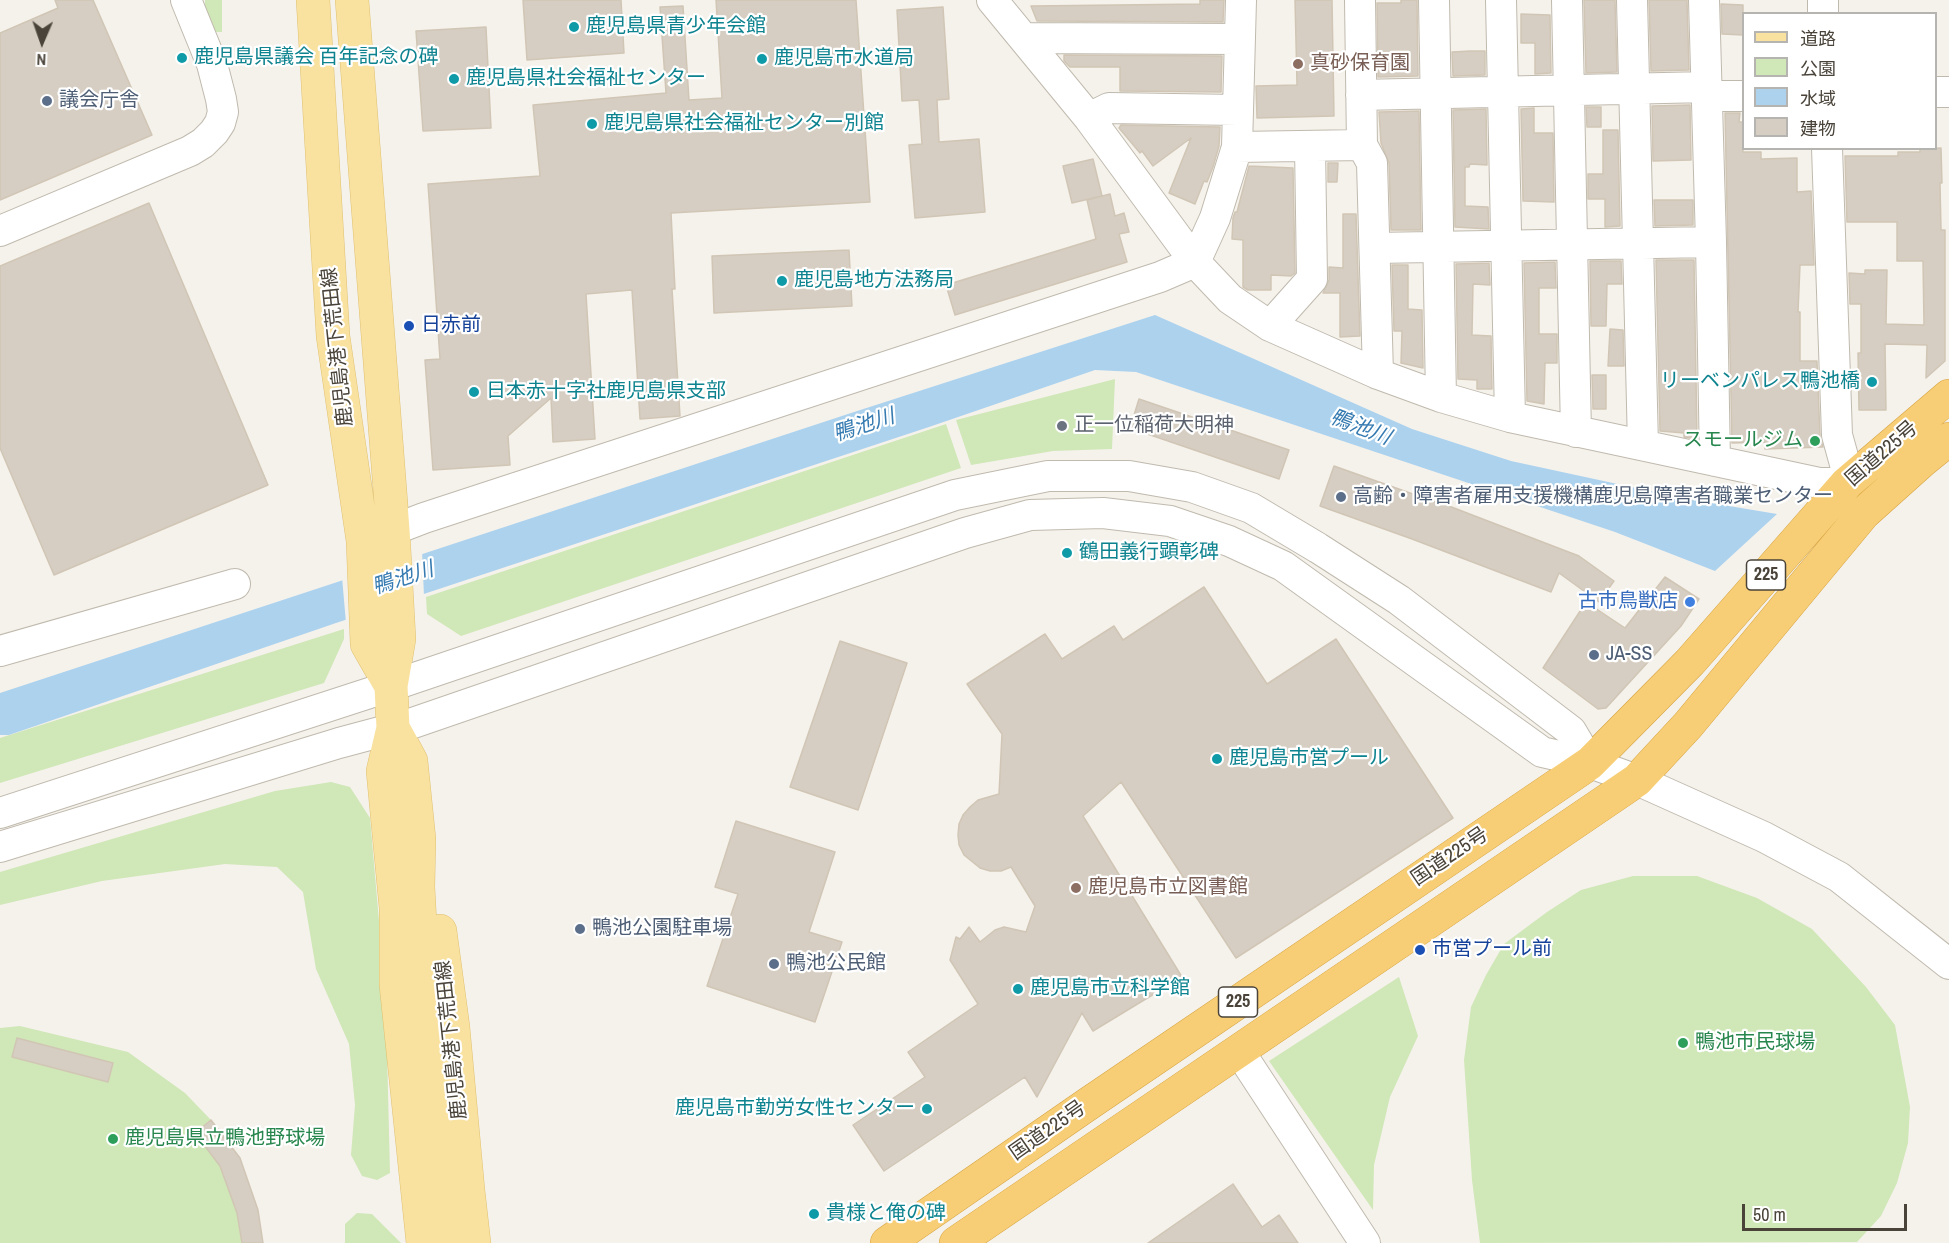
<!DOCTYPE html>
<meta charset="utf-8">
<style>
body{margin:0}
#map{position:relative;width:1949px;height:1243px;overflow:hidden;background:#f5f2ec;font-family:"Archivo Narrow","Noto Sans JP",sans-serif}
canvas{display:block}
.legend{position:absolute;left:1742px;top:12px;width:195px;height:138px;box-sizing:border-box;background:#fff;border:2px solid #b6b4b0;margin:0;padding:8px 10px;list-style:none;font-size:18px;color:#494339}
.legend li{display:flex;align-items:center;gap:12px;height:30px}
.legend b{width:30px;border:2px solid #b6b4b0}
.north{position:absolute;left:12px;top:12px;width:60px;height:60px;-webkit-text-stroke:4px #fff;paint-order:stroke;rotate:182deg;font-size:16px;font-weight:700;line-height:24px;text-align:center;color:#494339}
.north::after{content:'';display:block;margin:auto;width:21px;height:27px;background:#494339;clip-path:polygon(50% 0,100% 100%,50% 72%,0 100%)}
.scale{position:absolute;left:1742px;top:1204px;width:165px;height:27px;box-sizing:border-box;border:3px solid #494339;border-top:0;padding-left:8px;font-size:18px;line-height:21px;white-space:nowrap;color:#494339;-webkit-text-stroke:4px #fff;paint-order:stroke}
</style>
<div id="map">
<canvas width="1949" height="1243"></canvas>
<ul class="legend">
<li><b style="height:8px;background:#f9e2a0"></b>道路</li>
<li><b style="height:16px;background:#d0e7b7"></b>公園</li>
<li><b style="height:16px;background:#acd2ee"></b>水域</li>
<li><b style="height:16px;background:#d6cec2"></b>建物</li>
</ul>
<div class="north">N</div>
<div class="scale">50 m</div>
</div>
<script>
const ctx = document.querySelector('canvas').getContext('2d');
ctx.lineJoin = 'round';
function fillPath(path, color) {
  ctx.fillStyle = color;
  ctx.fill(path, 'evenodd');
}
function poly(rows) {
  const path = new Path2D();
  for (const r of rows) {
    path.moveTo(r[0], r[1]);
    for (let i = 2; i < r.length; i += 2) path.lineTo(r[i], r[i + 1]);
  }
  return path;
}
function stroke(path, color, width, dash) {
  ctx.strokeStyle = color;
  ctx.lineWidth = width;
  ctx.lineCap = dash ? 'butt' : 'round';
  ctx.setLineDash(dash || []);
  ctx.stroke(path);
}
function drawText(font, color, halo, rows, align = 'center') {
  ctx.font = font + ' "Archivo Narrow","Noto Sans JP",sans-serif';
  ctx.lineWidth = 4.5;
  ctx.setLineDash([]);
  ctx.textBaseline = 'middle';
  ctx.strokeStyle = halo;
  ctx.fillStyle = color;
  for (const [text, x, y, turn = 0] of rows) {
    ctx.save();
    ctx.translate(x, y);
    ctx.rotate((+turn || 0) * Math.PI / 180);
    ctx.textAlign = isNaN(turn) ? turn : align;
    if (halo) ctx.strokeText(text, 0, 0);
    ctx.fillText(text, 0, 0);
    ctx.restore();
  }
}
fillPath(poly([
 [205,0,222,0,222,32,215,32,205,9],
 [1115,379,1112,449,1053,451,971,465,956,420],
 [946,424,961,468,461,636,427,614,426,597],
 [344,629,344,639,324,683,0,783,0,738],
 [331,782,350,787,370,818,381,944,387,1051,390,1173,377,1180,362,1176,351,1155,355,1105,349,1044,316,969,303,892,277,867,225,864,102,881,0,905,0,872,275,791],
 [1633,876,1697,876,1757,898,1812,929,1866,987,1895,1025,1910,1107,1908,1143,1897,1183,1881,1216,1857,1242,1480,1243,1472,1180,1464,1060,1471,1007,1486,975,1504,944,1547,912,1581,890],
 [1399,977,1418,1036,1390,1097,1374,1165,1373,1210,1269,1061],
 [20,1026,128,1052,185,1093,211,1120,240,1158,258,1210,263,1243,0,1243,0,1028],
 [357,1213,372,1214,401,1243,345,1243,345,1224]
]), '#d0e7b7');
fillPath(poly([
 [1155,315,1412,429,1511,461,1687,499,1777,514,1715,571,1615,532,1136,372,1095,370,929,427,336,623,9,735,0,735,0,693,851,413]
]), '#acd2ee');
fillPath(poly([
 [422,550,424,597,346,623,342,577]
]), '#f5f2ec');
const building = poly([
 [55,0,93,0,152,135,0,200,0,33,58,8,55,0],
 [523,0,621,0,624,53,527,60,523,0],
 [716,0,856,0,870,202,671,213,675,289,672,289,680,416,640,419,632,290,586,294,595,439,553,442,551,398,508,436,510,465,433,470,425,360,440,359,428,184,540,176,533,105,666,93,660,7,683,6,689,100,722,98,716,0],
 [1200,0,1224,0,1223,22,1037,21,1031,6,1200,4,1200,0],
 [1295,0,1332,0,1334,116,1257,118,1256,86,1297,85,1295,0],
 [1401,0,1417,0,1418,76,1378,77,1377,3,1401,3,1401,0],
 [1584,0,1615,0,1617,72,1586,73,1584,0],
 [1649,0,1687,0,1689,70,1651,71,1649,0],
 [1721,4,1743,5,1743,35,1722,34,1721,4],
 [943,7,949,99,937,100,939,142,979,139,985,212,915,218,909,145,922,144,919,100,902,101,897,10,943,7],
 [1521,14,1550,15,1551,73,1535,74,1535,43,1521,43,1521,14],
 [486,27,491,128,423,131,416,31,486,27],
 [1470,51,1485,51,1485,75,1453,76,1452,52,1470,51],
 [1064,55,1222,56,1221,92,1120,91,1120,67,1070,67,1064,61,1064,55],
 [1690,105,1691,160,1653,161,1652,106,1690,105],
 [1586,107,1601,107,1601,127,1587,127,1586,107],
 [1534,108,1534,133,1553,133,1554,202,1523,201,1521,109,1534,108],
 [1486,109,1487,165,1470,164,1469,167,1465,167,1465,206,1488,207,1489,229,1455,227,1453,110,1486,109],
 [1419,111,1421,230,1391,230,1389,163,1381,143,1379,112,1419,111],
 [1725,113,1740,113,1739,122,1743,122,1743,152,1761,152,1761,159,1797,158,1797,192,1811,191,1814,265,1800,265,1798,312,1800,312,1800,361,1817,361,1820,436,1823,447,1765,449,1765,442,1732,443,1725,113],
 [1121,125,1220,127,1219,146,1213,167,1207,182,1204,181,1195,204,1169,193,1191,138,1153,166,1142,151,1140,153,1119,128,1121,125],
 [1603,130,1618,130,1620,226,1605,227,1605,199,1588,199,1588,174,1603,174,1603,130],
 [1941,148,1942,183,1940,183,1941,230,1945,230,1945,361,1926,378,1927,345,1885,344,1886,410,1859,410,1858,353,1861,353,1861,304,1850,304,1849,273,1865,274,1865,270,1887,270,1886,324,1924,325,1923,261,1897,261,1897,222,1847,222,1845,156,1898,156,1898,152,1920,152,1920,149,1941,148],
 [1093,159,1102,196,1072,203,1063,166,1093,159],
 [1328,163,1338,163,1337,182,1328,182,1328,163],
 [1249,166,1293,168,1295,273,1291,276,1271,275,1271,290,1248,290,1243,287,1243,240,1232,239,1233,218,1235,212,1237,212,1249,166],
 [1110,194,1115,216,1124,213,1129,232,1119,234,1127,262,955,315,946,285,1096,239,1087,200,1110,194],
 [1654,200,1693,200,1693,225,1655,226,1654,200],
 [149,203,268,485,54,575,0,448,0,266,149,203],
 [1343,214,1356,214,1360,336,1340,337,1340,293,1323,293,1329,280,1329,267,1343,268,1343,214],
 [849,250,852,306,714,313,712,256,849,250],
 [1656,260,1694,260,1697,439,1684,437,1684,433,1660,431,1656,260],
 [1590,261,1621,261,1622,284,1607,284,1606,326,1591,326,1590,261],
 [1555,262,1556,288,1539,288,1539,334,1557,334,1557,363,1545,363,1544,404,1527,401,1524,263,1555,262],
 [1489,263,1490,285,1473,284,1472,335,1491,336,1492,389,1477,389,1477,380,1458,379,1456,264,1489,263],
 [1392,265,1408,265,1408,309,1422,310,1423,368,1401,363,1402,331,1394,331,1392,265],
 [1610,329,1623,330,1624,366,1608,366,1610,329],
 [1592,375,1606,375,1606,409,1593,409,1592,375],
 [1139,399,1289,450,1279,479,1130,428,1139,399],
 [1334,466,1441,504,1441,503,1579,556,1614,581,1599,602,1559,573,1551,592,1412,539,1320,506,1334,466],
 [1665,577,1699,599,1681,626,1606,708,1598,709,1543,668,1586,602,1625,628,1665,577],
 [1204,587,1267,684,1336,639,1453,818,1236,958,1121,782,1083,816,1182,977,1093,1031,1082,1013,1037,1097,1025,1077,884,1171,853,1125,925,1077,908,1052,978,1004,950,960,956,937,960,939,969,927,980,942,995,930,1004,927,1026,932,1035,906,1011,867,1001,871,990,871,980,868,964,855,959,845,958,835,959,824,963,815,970,807,978,800,999,794,1002,734,967,684,1045,634,1062,659,1114,626,1123,640,1204,587],
 [840,641,907,663,858,810,790,787,840,641],
 [736,821,835,852,809,932,842,942,815,1022,707,986,738,894,715,887,736,821],
 [17,1038,113,1063,108,1082,12,1057,17,1038],
 [211,1120,240,1158,258,1210,263,1243,242,1243,237,1213,220,1166,195,1133,211,1120],
 [1233,1184,1262,1227,1279,1215,1298,1243,1148,1243,1233,1184]
]);
fillPath(building, '#d6cec2');
stroke(building, '#d1c6b5', 1.5);
const minor = poly([
 [992,0,1089,118,1195,262,1230,299,1270,326,1378,374,1441,397,1510,417,1819,483,1847,483,1845,464,1837,435,1827,148],
 [1434,0,1441,397],
 [1501,0,1510,417],
 [1567,0,1576,432],
 [1632,0,1643,445],
 [1704,0,1711,242,1715,461],
 [1823,0,1823,14],
 [1025,38,1240,39],
 [1936,92,1949,92],
 [1361,95,1707,87],
 [1707,96,1744,96],
 [1089,118,1109,108,1238,110],
 [1362,145,1372,163,1378,374],
 [1237,147,1362,145,1360,0],
 [0,231,190,151,203,143,214,132,220,123,223,112,221,99,212,64,186,0],
 [1375,248,1711,242],
 [1270,326,1312,279,1310,146],
 [393,530,424,518,1160,277,1195,262,1215,218,1237,147,1241,0],
 [0,651,235,584],
 [0,813,391,686,955,495,1048,476,1129,476,1192,487,1251,508,1318,548,1399,600,1571,731,1590,763],
 [0,847,339,743,410,724,965,533,1030,515,1103,513,1170,521,1229,541,1283,566,1542,752,1590,763,1637,780,1764,837,1839,877,1949,964],
 [1239,1051,1365,1243]
]);
const major = poly([
 [313,0,333,336,363,541,367,644,391,686],
 [352,0,393,530,399,639,391,686,393,728,383,771,396,908,396,984,423,1243],
 [393,728,411,761,419,839,418,887,427,1050,443,1210,449,1243],
 [440,931,453,1027,468,1190,474,1243]
]);
const highway = poly([
 [887,1243,1088,1104,1590,763,1690,662,1847,483,1949,396],
 [956,1243,1637,780,1688,725,1864,513,1922,461,1949,439]
]);
stroke(minor, '#c0baae', 32);
stroke(major, '#dfc070', 34);
stroke(highway, '#d7a444', 34);
stroke(minor, '#fff', 30);
stroke(major, '#f9e2a0', 33);
stroke(highway, '#f7ce75', 33);
for (const [x, y, r, color] of [
 [574,27,6,"#0f9aa8"],
 [182,58,6,"#0f9aa8"],
 [762,59,6,"#0f9aa8"],
 [1298,64,6,"#8d6e63"],
 [454,79,6,"#0f9aa8"],
 [47,101,6,"#5c6f8a"],
 [592,124,6,"#0f9aa8"],
 [782,281,6,"#0f9aa8"],
 [409,326,6,"#1a4fb4"],
 [1872,382,6,"#0f9aa8"],
 [474,392,6,"#0f9aa8"],
 [1062,426,6,"#6b7280"],
 [1815,441,6,"#2e9e5b"],
 [1341,497,6,"#5c6f8a"],
 [1067,553,6,"#0f9aa8"],
 [1690,602,6,"#3f7fe0"],
 [1594,655,6,"#5c6f8a"],
 [1217,759,6,"#0f9aa8"],
 [1076,888,6,"#8d6e63"],
 [580,929,6,"#5c6f8a"],
 [1420,950,6,"#1a4fb4"],
 [774,964,6,"#5c6f8a"],
 [1018,989,6,"#0f9aa8"],
 [1683,1043,6,"#2e9e5b"],
 [927,1109,6,"#0f9aa8"],
 [113,1139,6,"#2e9e5b"],
 [814,1214,6,"#0f9aa8"]
]) {
  const dot = new Path2D();
  dot.arc(x, y, r, 0, 2 * Math.PI);
  ctx.fillStyle = color;
  ctx.fill(dot);
  stroke(dot, '#fff', 2);
}
for (const [x, y, w] of [
 [1766,575,39],
 [1238,1002,39]
]) {
  const box = new Path2D();
  box.roundRect(x - w / 2, y - 15, w, 30, 4.5);
  ctx.fillStyle = '#fff';
  ctx.fill(box);
  stroke(box, '#494339', 1.5);
}
drawText('bold 18px', '#494339', null, [
 ["225",1766,575],
 ["225",1238,1002]
]);
drawText('20px', '#0d838f', '#fff', [
 ["鹿児島県青少年会館",586,27],
 ["鹿児島県議会 百年記念の碑",194,58],
 ["鹿児島市水道局",774,59],
 ["鹿児島県社会福祉センター",466,79],
 ["鹿児島県社会福祉センター別館",604,124],
 ["鹿児島地方法務局",794,281],
 ["リーベンパレス鴨池橋",1860,382,"right"],
 ["日本赤十字社鹿児島県支部",486,392],
 ["鶴田義行顕彰碑",1079,553],
 ["鹿児島市営プール",1229,759],
 ["鹿児島市立科学館",1030,989],
 ["鹿児島市勤労女性センター",915,1109,"right"],
 ["貴様と俺の碑",826,1214]
], 'left');
drawText('20px', '#785e54', '#fff', [
 ["真砂保育園",1310,64],
 ["鹿児島市立図書館",1088,888]
], 'left');
drawText('20px', '#4e5e75', '#fff', [
 ["議会庁舎",59,101],
 ["高齢・障害者雇用支援機構鹿児島障害者職業センター",1353,497],
 ["JA-SS",1606,655],
 ["鴨池公園駐車場",592,929],
 ["鴨池公民館",786,964]
], 'left');
drawText('20px', '#164399', '#fff', [
 ["日赤前",421,326],
 ["市営プール前",1432,950]
], 'left');
drawText('20px', '#494339', '#fff', [
 ["鹿児島港下荒田線",338,347,-96],
 ["国道225号",1882,454,-41],
 ["国道225号",1450,857,-34],
 ["鹿児島港下荒田線",452,1040,-96],
 ["国道225号",1048,1131,-35]
]);
drawText('20px', '#5b616d', '#fff', [
 ["正一位稲荷大明神",1074,426]
], 'left');
drawText('20px', '#27864d', '#fff', [
 ["スモールジム",1803,441,"right"],
 ["鴨池市民球場",1695,1043],
 ["鹿児島県立鴨池野球場",125,1139]
], 'left');
drawText('20px', '#366cbe', '#fff', [
 ["古市鳥獣店",1678,602]
], 'right');
drawText('italic 21px', '#367bb1', '#fff', [
 ["鴨池川",864,426,-18],
 ["鴨池川",1360,428,21],
 ["鴨池川",403,579,-18]
]);
</script>
